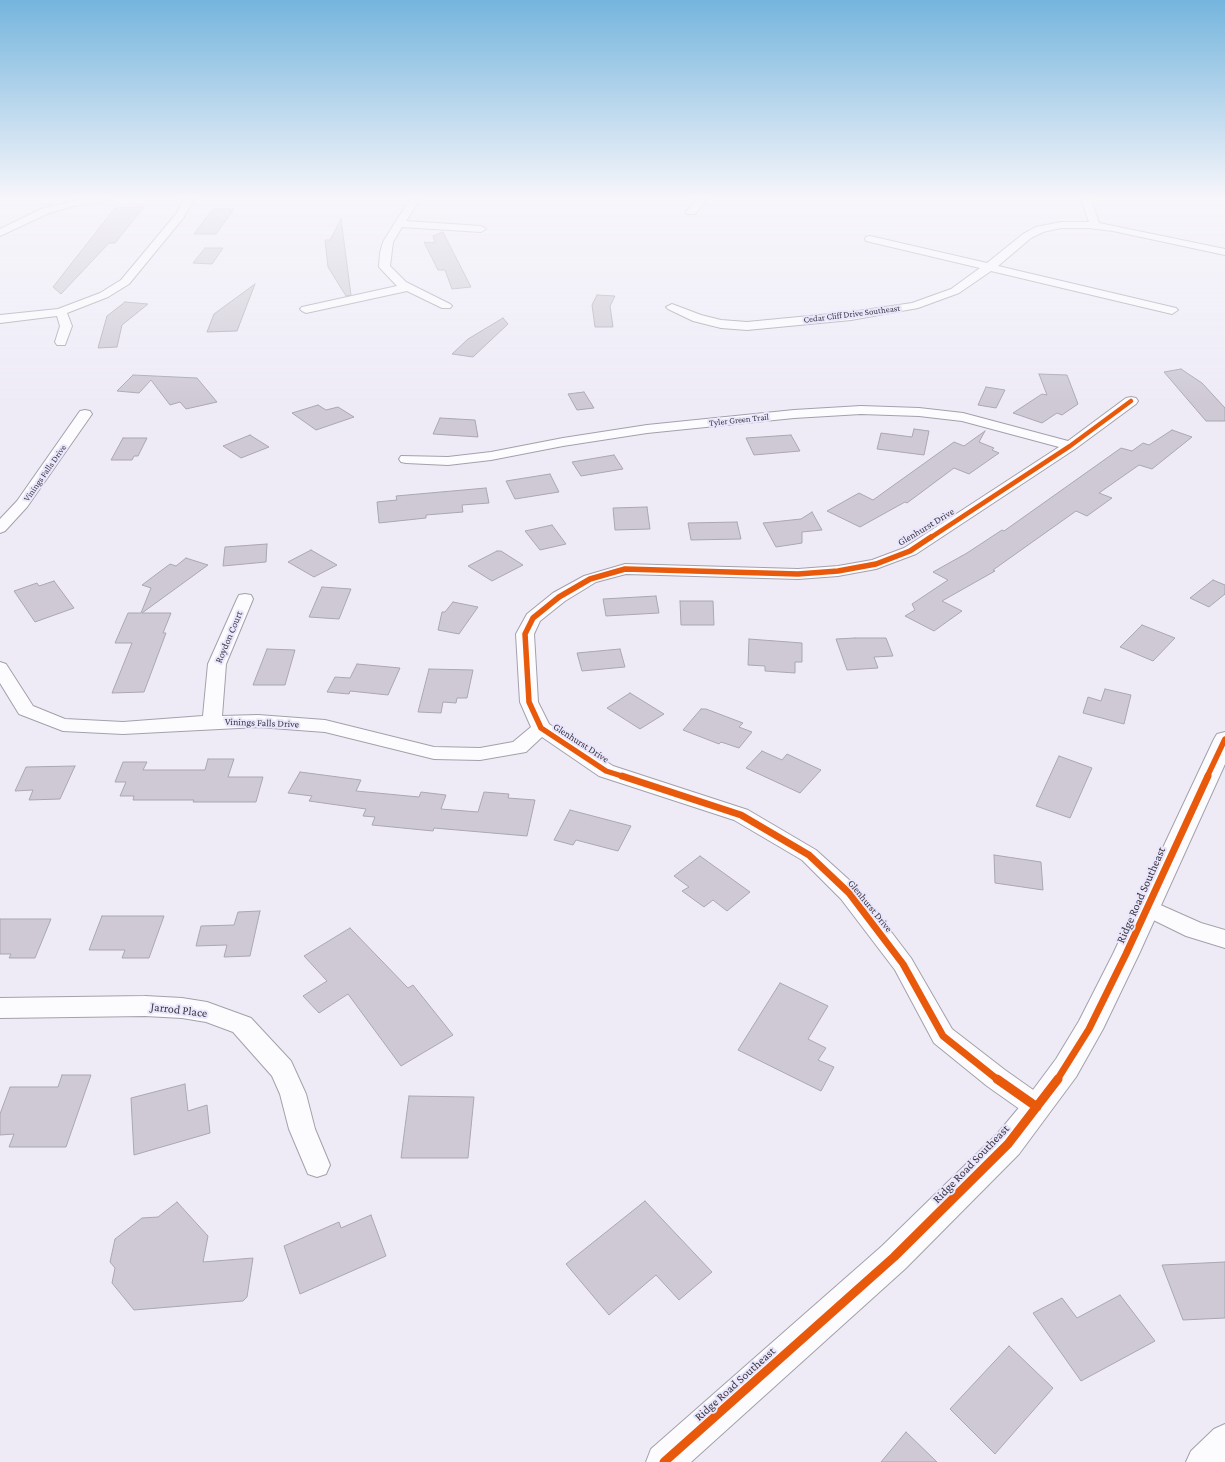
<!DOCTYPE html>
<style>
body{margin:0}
canvas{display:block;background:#eeebf7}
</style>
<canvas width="1225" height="1462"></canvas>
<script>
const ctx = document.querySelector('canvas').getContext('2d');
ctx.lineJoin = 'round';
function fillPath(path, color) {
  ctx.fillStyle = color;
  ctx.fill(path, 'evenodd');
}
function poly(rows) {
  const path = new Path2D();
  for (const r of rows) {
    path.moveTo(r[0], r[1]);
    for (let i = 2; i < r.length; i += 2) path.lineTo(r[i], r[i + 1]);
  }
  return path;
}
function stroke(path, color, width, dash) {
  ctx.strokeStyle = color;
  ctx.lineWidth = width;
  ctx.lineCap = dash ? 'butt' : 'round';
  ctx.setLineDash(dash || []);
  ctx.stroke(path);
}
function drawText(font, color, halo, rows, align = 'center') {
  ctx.font = font + ' "Crimson Pro",serif';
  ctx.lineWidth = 4;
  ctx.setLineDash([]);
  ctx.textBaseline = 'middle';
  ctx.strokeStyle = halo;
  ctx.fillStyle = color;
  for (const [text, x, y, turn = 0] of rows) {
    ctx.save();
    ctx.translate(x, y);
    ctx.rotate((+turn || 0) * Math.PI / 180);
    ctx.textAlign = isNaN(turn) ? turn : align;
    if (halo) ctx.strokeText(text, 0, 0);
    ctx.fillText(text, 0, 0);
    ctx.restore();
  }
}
const building = poly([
 [144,207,115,243,109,243,61,294,53,287,115,208,144,207],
 [213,209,234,209,216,234,194,234,213,209],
 [341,219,351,295,346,296,328,267,325,240,330,240,341,219],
 [443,232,449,244,471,287,452,289,445,270,438,270,424,242,435,243,433,236,443,232],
 [205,248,223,248,212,264,193,263,205,248],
 [255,284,237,331,207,332,214,314,255,284],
 [597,295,615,296,610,306,613,327,595,327,592,305,597,295],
 [125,302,148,304,122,325,117,347,98,348,107,316,125,302],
 [503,318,508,324,473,357,452,354,468,339,503,318],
 [1181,369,1202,383,1225,408,1225,421,1206,421,1164,372,1181,369],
 [1039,374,1067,375,1078,404,1062,415,1057,413,1042,423,1013,413,1042,394,1047,395,1039,374],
 [133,375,197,378,217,402,186,409,180,402,170,405,151,380,139,393,117,391,133,375],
 [986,387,1005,390,996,408,978,405,986,387],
 [584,392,594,408,577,410,568,394,584,392],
 [318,405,326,410,338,407,354,417,316,430,292,413,318,405],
 [440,418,475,420,478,437,433,434,440,418],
 [914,429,929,431,924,455,877,449,881,433,912,437,914,429],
 [1172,430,1192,437,1152,469,1139,465,1099,493,1112,498,1087,516,1076,511,993,570,995,571,942,601,962,611,934,631,905,616,915,610,912,604,948,580,933,572,967,553,1002,530,1004,531,1121,448,1132,451,1143,443,1149,445,1172,430],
 [985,431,979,442,994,448,992,450,999,453,969,474,954,468,907,503,905,502,860,527,827,511,859,493,873,500,954,442,964,446,985,431],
 [250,435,269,447,241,458,223,446,250,435],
 [791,435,800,451,754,455,746,438,791,435],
 [123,438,147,438,138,456,134,456,132,460,111,460,123,438],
 [614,455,623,469,581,476,572,462,614,455],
 [550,474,559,492,515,499,506,481,550,474],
 [486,488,489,503,462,505,463,512,426,515,426,518,379,523,377,502,397,500,396,496,486,488],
 [647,507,650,529,615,530,613,508,647,507],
 [812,512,822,530,802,532,802,543,796,544,776,547,763,523,801,519,812,512],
 [737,522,741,539,691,540,688,523,737,522],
 [552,525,566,544,540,550,525,531,552,525],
 [267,544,266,562,223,566,225,547,267,544],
 [311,550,337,565,314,577,288,562,311,550],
 [497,551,501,551,523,565,492,581,468,566,497,551],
 [186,558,208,565,142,613,171,613,163,633,166,633,144,692,112,693,132,643,115,643,128,613,141,613,151,588,142,585,170,564,176,566,186,558],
 [1213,580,1225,585,1225,594,1209,607,1190,598,1213,580],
 [54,581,74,608,35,622,14,591,37,583,39,586,54,581],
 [322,587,351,589,339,619,309,617,322,587],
 [656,596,659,613,606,616,603,599,656,596],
 [680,601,713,601,714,625,681,625,680,601],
 [453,602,478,607,459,634,438,630,442,612,445,612,453,602],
 [1142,625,1175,638,1153,661,1120,647,1142,625],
 [855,638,886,638,893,656,874,657,878,668,847,670,836,639,855,638],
 [749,639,802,643,802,662,795,662,795,673,765,671,765,666,748,665,749,639],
 [267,649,295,650,285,685,253,685,267,649],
 [620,649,625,667,582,671,577,653,620,649],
 [357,664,400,668,388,695,350,691,349,694,327,692,335,677,350,678,357,664],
 [429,669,473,670,467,698,457,698,456,703,443,702,441,713,418,712,429,669],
 [1105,689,1131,695,1124,724,1083,713,1088,697,1101,701,1105,689],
 [630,693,664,714,640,729,607,708,630,693],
 [701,709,706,709,743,723,739,727,752,732,739,748,721,742,719,744,683,730,701,709],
 [762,751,782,760,787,754,821,770,800,793,746,768,762,751],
 [1059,756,1092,768,1070,818,1036,806,1059,756],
 [208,759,234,759,228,777,263,777,256,802,193,802,194,800,133,800,134,796,120,796,126,782,115,782,123,762,147,762,143,770,205,770,208,759],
 [75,766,60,799,29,800,33,790,15,791,26,767,75,766],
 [300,772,361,780,356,791,419,797,421,792,446,795,441,809,478,812,484,792,509,794,508,798,535,800,527,836,434,828,433,831,372,825,375,817,363,816,366,809,309,801,312,796,288,793,300,772],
 [570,810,631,826,618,851,576,840,573,845,554,840,570,810],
 [994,855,1041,862,1043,890,995,883,994,855],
 [700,856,750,892,727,911,713,900,704,907,682,891,689,887,674,876,700,856],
 [260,911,250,956,224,957,227,945,196,946,201,926,234,925,238,912,260,911],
 [102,916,164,916,149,958,122,958,125,950,89,950,102,916],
 [0,919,51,919,35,958,9,958,11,954,0,954,0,919],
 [350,928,408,988,413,985,453,1035,401,1066,348,994,319,1013,303,996,327,981,304,956,350,928],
 [780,983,828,1006,808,1039,826,1048,818,1060,834,1067,821,1091,738,1050,780,983],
 [62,1075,91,1075,66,1147,9,1147,14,1134,0,1135,0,1114,10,1087,58,1087,62,1075],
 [185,1084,188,1111,207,1105,210,1133,134,1155,131,1098,185,1084],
 [409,1096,474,1097,468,1158,401,1158,409,1096],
 [645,1201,712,1272,679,1300,656,1275,609,1315,566,1264,645,1201],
 [177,1202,208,1236,203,1262,253,1258,247,1297,243,1301,134,1310,112,1283,115,1268,110,1262,115,1239,142,1218,158,1217,177,1202],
 [371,1215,386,1256,300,1294,284,1246,339,1222,341,1228,371,1215],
 [1225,1262,1225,1318,1183,1320,1162,1265,1225,1262],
 [1120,1295,1155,1341,1081,1381,1033,1313,1062,1298,1077,1318,1120,1295],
 [1009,1346,1053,1388,995,1454,950,1409,1009,1346],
 [906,1432,937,1462,881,1462,906,1432]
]);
fillPath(building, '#cec9d4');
stroke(building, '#aba7b2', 1);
const minor = poly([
 [81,199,105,199,103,201,74,206,49,213,0,236,0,229,41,209,81,199],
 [184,199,194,199,184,217,129,284,108,297,67,313,72,326,65,345,57,345,55,342,60,326,57,316,0,323,0,315,58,309,100,293,121,280,176,214,184,199],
 [410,199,420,199,406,221,481,226,486,229,481,232,402,227,393,242,390,266,406,282,450,304,452,306,450,308,442,308,407,291,306,313,302,311,300,309,302,307,397,286,379,267,380,253,383,242,410,199],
 [697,199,707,199,695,214,687,214,686,212,697,199],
 [1081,199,1091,199,1099,223,1225,249,1225,255,1113,231,1089,228,1061,228,1043,232,1031,238,998,266,1176,308,1178,310,1172,314,991,271,959,293,918,308,851,320,747,330,721,328,693,321,668,309,666,307,672,304,701,315,721,320,747,322,851,312,912,303,951,289,980,268,866,241,865,239,866,237,870,236,987,263,1023,234,1036,227,1061,222,1089,222,1081,199],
 [1131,397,1136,398,1138,401,1136,404,1075,449,916,554,876,569,838,576,798,579,626,574,596,582,565,601,540,621,534,634,538,702,549,724,613,766,748,810,816,850,857,887,911,958,952,1029,1005,1070,1046,1099,1050,1107,1046,1115,1037,1118,1028,1115,987,1086,934,1043,895,970,841,899,802,860,734,820,599,776,542,737,526,752,480,760,434,759,325,732,258,727,123,734,63,731,19,714,0,683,0,662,6,664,33,706,65,719,123,722,203,716,208,664,237,599,239,595,245,594,251,595,253,599,226,664,222,716,258,715,325,720,434,747,480,748,513,742,531,727,520,702,516,634,527,614,553,593,584,576,625,564,798,569,838,566,872,560,904,548,1059,447,962,421,919,416,861,414,794,418,647,433,563,446,491,460,448,465,406,463,401,462,399,459,401,456,448,457,491,452,563,438,647,425,794,410,861,406,919,408,963,413,1068,441,1126,398,1131,397],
 [85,410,90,411,92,414,27,507,5,531,0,533,0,519,17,501,80,411,85,410],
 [1147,899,1201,923,1225,930,1225,948,1186,936,1139,913,1136,907,1139,901,1147,899],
 [145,996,182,998,207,1002,251,1018,291,1061,306,1094,315,1129,330,1165,326,1174,317,1177,308,1174,289,1129,280,1094,272,1076,233,1032,206,1022,182,1018,145,1016,0,1018,0,998,145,996],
 [1225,1424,1225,1462,1186,1462,1191,1451,1214,1429,1225,1424]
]);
const tertiary = poly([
 [1225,732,1225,764,1139,954,1103,1029,1076,1077,1019,1154,906,1268,691,1462,646,1462,651,1449,882,1246,997,1134,1027,1098,1056,1059,1079,1021,1113,954,1214,739,1217,734,1225,732]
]);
stroke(minor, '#a3a1ab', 2);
stroke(tertiary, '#a3a1ab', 2);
fillPath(minor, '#fcfcfe');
fillPath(tertiary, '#fcfcfe');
stroke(poly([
 [930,538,1070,446,1131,401]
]), '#e8590c', 4.5);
stroke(poly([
 [625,777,606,771,541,728,529,702,525,634,533,618,559,597,590,579,625,569,798,574,838,571,876,564,910,551,931,537],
 [1207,777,1225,739]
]), '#e8590c', 5.5);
stroke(poly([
 [622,776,741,815,809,855,849,893,903,964,943,1036,998,1080],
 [1057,1080,1089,1029,1126,954,1208,776]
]), '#e8590c', 7);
stroke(poly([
 [997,1079,1037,1107],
 [664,1462,894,1257,1008,1144,1058,1079]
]), '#e8590c', 9);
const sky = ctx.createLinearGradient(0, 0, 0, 404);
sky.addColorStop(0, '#75b5dd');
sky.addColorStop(0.49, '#f7f6fb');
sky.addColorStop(1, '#f7f6fb00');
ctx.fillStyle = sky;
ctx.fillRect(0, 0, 1225, 404);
drawText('9px', '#3a3742', '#eae6fc', [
 ["Cedar Cliff Drive Southeast",852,314,-7],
 ["Tyler Green Trail",739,420,-6],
 ["Vinings Falls Drive",45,473,-55]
]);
drawText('10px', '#3a3742', '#eae6fc', [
 ["Glenhurst Drive",926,527,-31],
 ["Roydon Court",229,637,-67],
 ["Vinings Falls Drive",262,723,2],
 ["Glenhurst Drive",581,743,33],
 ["Glenhurst Drive",870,906,51]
]);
drawText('12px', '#3a3742', '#eae6fc', [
 ["Ridge Road Southeast",1141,895,-66],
 ["Jarrod Place",179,1010,7],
 ["Ridge Road Southeast",971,1164,-46],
 ["Ridge Road Southeast",735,1384,-42]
]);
</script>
